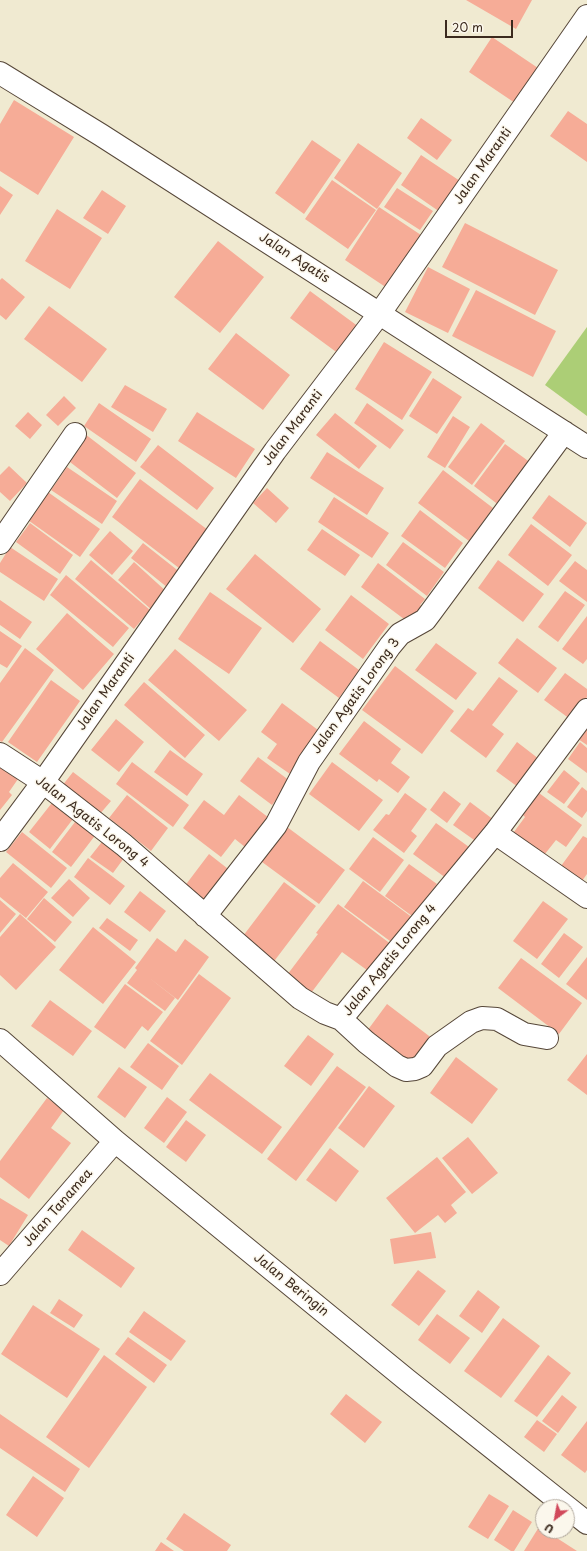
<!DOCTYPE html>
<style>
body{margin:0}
#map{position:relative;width:587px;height:1551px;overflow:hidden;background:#f0ead1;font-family:"Playpen Sans",sans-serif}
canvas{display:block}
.north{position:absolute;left:535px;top:1499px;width:40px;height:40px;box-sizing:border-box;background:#fbf7ec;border:1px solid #aea59a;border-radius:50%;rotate:212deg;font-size:11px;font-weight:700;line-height:16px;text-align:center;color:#3b2a1e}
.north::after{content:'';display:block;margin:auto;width:14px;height:18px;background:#d1495b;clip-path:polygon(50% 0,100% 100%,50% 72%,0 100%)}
.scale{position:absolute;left:445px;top:20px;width:68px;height:18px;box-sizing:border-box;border:2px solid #3b2a1e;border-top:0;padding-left:5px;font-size:12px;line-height:14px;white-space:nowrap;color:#3b2a1e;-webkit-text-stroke:3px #fbf7ec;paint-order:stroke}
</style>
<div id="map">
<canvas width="587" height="1551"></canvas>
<div class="north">U</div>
<div class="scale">20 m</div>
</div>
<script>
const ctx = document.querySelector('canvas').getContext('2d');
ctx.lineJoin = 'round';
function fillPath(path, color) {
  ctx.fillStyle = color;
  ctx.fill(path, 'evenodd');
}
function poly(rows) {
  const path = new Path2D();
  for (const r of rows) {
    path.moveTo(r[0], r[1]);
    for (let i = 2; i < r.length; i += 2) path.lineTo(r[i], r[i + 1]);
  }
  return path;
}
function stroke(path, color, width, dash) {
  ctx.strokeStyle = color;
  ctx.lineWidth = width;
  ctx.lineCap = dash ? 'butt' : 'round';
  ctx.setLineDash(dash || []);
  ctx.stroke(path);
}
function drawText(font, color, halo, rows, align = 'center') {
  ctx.font = font + ' "Playpen Sans",sans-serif';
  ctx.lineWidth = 3;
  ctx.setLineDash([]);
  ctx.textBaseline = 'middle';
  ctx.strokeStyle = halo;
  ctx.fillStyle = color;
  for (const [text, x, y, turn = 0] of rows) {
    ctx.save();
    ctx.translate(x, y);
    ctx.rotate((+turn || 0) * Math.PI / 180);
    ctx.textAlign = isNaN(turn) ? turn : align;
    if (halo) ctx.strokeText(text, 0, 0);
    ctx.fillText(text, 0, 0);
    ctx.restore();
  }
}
fillPath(poly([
 [587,327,587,416,545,385]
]), '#acce76');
fillPath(poly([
 [466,0,532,0,516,29],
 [492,37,538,68,515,103,469,72],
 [14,100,74,137,38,195,0,171,0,124],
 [568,111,587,124,587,162,550,136],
 [421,118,452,140,437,160,407,138],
 [312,140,341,160,304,214,275,193],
 [358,143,402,173,377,209,334,178],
 [421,155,460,181,440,212,401,185],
 [332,180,376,210,348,249,305,219],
 [0,186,13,195,0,215],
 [397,188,433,211,420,230,384,207],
 [102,190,126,206,108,234,83,218],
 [379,207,421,235,387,288,345,260],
 [57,209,102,238,70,289,25,261],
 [465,223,558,270,535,315,442,267],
 [218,241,264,277,220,333,174,297],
 [428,267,470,289,448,333,405,312],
 [2,278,25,297,6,320,0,315,0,280],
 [476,290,556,331,533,377,452,336],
 [310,291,359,327,339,354,290,318],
 [49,306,107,349,82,382,24,339],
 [236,333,290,375,263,410,208,369],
 [384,342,432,372,402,420,355,389],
 [433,378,462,397,437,434,409,416],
 [125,385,167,409,153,432,111,407],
 [64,396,76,408,58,426,46,415],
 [99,403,151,439,136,462,84,426],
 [367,403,404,430,390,449,354,423],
 [28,412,42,425,30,439,15,426],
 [197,412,255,449,236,478,178,441],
 [335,413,377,446,359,469,316,435],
 [453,416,470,427,445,468,427,457],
 [481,423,505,441,472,485,448,467],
 [85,434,136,473,117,498,66,459],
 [505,444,531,463,500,506,474,486],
 [158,445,214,488,197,510,140,467],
 [327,452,384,488,367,515,310,478],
 [9,466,27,483,10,501,0,492,0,475],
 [67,467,117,501,102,524,51,490],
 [443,470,493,508,469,541,418,503],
 [140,479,208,530,179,568,112,517],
 [267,488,289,508,276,523,253,503],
 [45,490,100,529,80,557,25,518],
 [549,495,587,523,570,547,532,518],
 [334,497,389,533,372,558,318,522],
 [420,510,463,543,445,568,401,536],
 [30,523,73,555,60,574,16,542],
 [531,524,572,555,548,586,508,555],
 [322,529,360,555,345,576,307,550],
 [110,531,133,551,112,575,89,555],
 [403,542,444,572,427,596,386,565],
 [143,543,181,573,168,588,131,558],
 [10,547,58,579,44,601,0,572,0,563],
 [255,554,321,609,293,643,226,589],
 [91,560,150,610,134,629,75,579],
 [498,560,544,594,523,622,478,588],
 [575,561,587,570,587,602,559,581],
 [134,562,168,593,153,611,118,580],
 [378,563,425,599,420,605,428,611,408,622,361,587],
 [66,575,129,628,113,647,50,595],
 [565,591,585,605,558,642,538,627],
 [210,592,262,628,229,674,178,639],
 [351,595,389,624,363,659,325,630],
 [0,600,32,622,20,639,0,625],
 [67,613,114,654,83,690,36,649],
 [587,616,587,659,583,664,562,649],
 [0,631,22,646,7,668,0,664],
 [517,638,557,668,538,693,498,663],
 [320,641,359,670,339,698,300,669],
 [436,643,477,673,456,700,415,670],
 [25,648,54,670,2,742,0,741,0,683],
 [175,649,247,710,219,741,148,680],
 [395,666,454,711,422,754,362,710],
 [565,673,587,689,587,697,570,719,544,700],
 [499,677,518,691,492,725,504,734,486,758,450,731,468,708,473,711],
 [51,680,80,701,37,762,8,742],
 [144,682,205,735,185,758,124,705],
 [282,703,322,733,290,774,267,758,277,744,261,732],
 [116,719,144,742,119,772,91,750],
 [364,721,401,749,391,763,410,777,398,793,379,779,377,782,339,754],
 [587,721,587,745,575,737],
 [517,742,539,759,518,787,496,771],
 [580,742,587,748,587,773,568,759],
 [170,750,203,774,187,796,154,772],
 [258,757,290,781,272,805,240,781],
 [132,762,189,805,173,827,116,784],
 [332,762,383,800,359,831,309,794],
 [0,765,18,779,9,792,12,795,0,810],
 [564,770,580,783,564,804,547,792],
 [73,772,111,801,99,815,62,786],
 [582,787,587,791,587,811,582,818,567,807],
 [444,791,461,804,447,823,430,810],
 [405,793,427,809,411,831,417,836,404,853,373,830,386,814,389,815],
 [539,793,582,825,566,847,556,840,541,859,511,836,525,817,523,815],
 [127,795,168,828,151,851,109,818],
 [239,795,273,821,250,851,235,839,221,857,183,828,204,800,224,815],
 [55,799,76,815,50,849,29,832],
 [470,802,494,820,477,842,453,825],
 [78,818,97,833,71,867,52,852],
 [436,823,469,847,446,878,413,854],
 [283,824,345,870,319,904,258,859],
 [22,832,67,868,51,888,6,852],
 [583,836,587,838,587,874,582,881,561,866],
 [373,837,404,860,380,892,349,869],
 [105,838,127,854,113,873,90,857],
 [209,854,232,872,204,908,181,891],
 [88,858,125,886,110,905,74,877],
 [13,863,48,892,26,918,0,897,0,878],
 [409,864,437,884,412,916,385,896],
 [69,879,90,898,73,917,51,898],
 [363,881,413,918,394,944,344,907],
 [284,882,316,906,272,964,240,940],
 [140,891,166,911,150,932,124,912],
 [44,898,72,922,55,942,27,919],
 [0,900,16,914,0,933],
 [543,901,568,919,537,959,513,941],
 [338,904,392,945,371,973,342,952,305,1001,281,983,318,934,316,933],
 [20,914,56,947,16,990,0,975,0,937],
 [107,918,138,940,130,951,99,928],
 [93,927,136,962,103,1004,59,970],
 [564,933,583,947,559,978,541,964],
 [157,938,176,952,185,939,209,957,178,1000,148,977,175,998,165,1011,127,983,137,970,135,968],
 [587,957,587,1000,566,984],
 [521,958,582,1003,559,1034,498,988],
 [199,974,231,998,182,1065,150,1041],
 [125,984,163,1012,148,1031,142,1026,125,1049,94,1027],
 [50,1000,92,1031,73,1056,31,1026],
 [387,1004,433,1039,414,1065,367,1031],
 [308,1035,334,1054,311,1086,284,1066],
 [148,1043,179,1066,162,1090,130,1067],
 [587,1054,587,1095,567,1080],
 [456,1057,498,1089,472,1124,430,1093],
 [337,1066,366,1087,296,1181,267,1159],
 [119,1067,147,1087,125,1118,97,1097],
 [210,1073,282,1127,262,1154,189,1100],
 [369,1086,395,1106,364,1148,338,1128],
 [167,1097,187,1112,164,1143,144,1128],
 [47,1098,64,1110,51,1128,71,1143,29,1199,0,1177,0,1161],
 [186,1120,206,1135,186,1162,166,1147],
 [468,1137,498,1173,472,1194,442,1158],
 [330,1148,359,1171,336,1202,306,1180],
 [437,1157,466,1192,451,1205,457,1213,445,1223,438,1215,415,1233,386,1198],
 [0,1198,28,1215,9,1246,0,1240],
 [82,1230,135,1268,121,1288,68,1250],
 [431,1232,436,1258,394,1264,390,1239],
 [418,1270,446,1291,419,1326,391,1305],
 [478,1290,500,1307,482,1333,459,1316],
 [59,1299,83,1315,74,1328,50,1313],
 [33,1305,100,1349,67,1398,1,1354],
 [144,1311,186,1341,171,1361,129,1332],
 [437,1314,470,1338,450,1364,418,1340],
 [503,1318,540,1346,501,1398,464,1371],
 [128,1337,167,1365,154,1383,115,1354],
 [104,1355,147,1387,89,1468,46,1437],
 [548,1355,571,1373,537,1417,514,1401],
 [346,1394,382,1422,365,1443,330,1414],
 [562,1395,577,1407,558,1433,542,1421],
 [0,1414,80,1469,65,1492,0,1448],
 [537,1420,557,1434,544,1452,524,1437],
 [587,1421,587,1470,585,1473,561,1455],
 [33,1476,64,1498,37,1537,6,1515],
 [489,1494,509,1506,488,1539,468,1527],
 [513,1510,532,1522,514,1551,511,1551,494,1540],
 [184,1513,231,1545,227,1551,184,1551,166,1539],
 [539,1527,543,1531,546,1531,577,1551,524,1551],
 [161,1542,174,1551,155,1551]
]), '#f6ac97');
const minor = poly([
 [0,73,101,135,587,447],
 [0,543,75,434],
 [0,754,43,782,124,845,300,998,325,1013,341,1019,495,833,587,710],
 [495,833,587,897],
 [0,840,43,782,275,451,380,313,587,16],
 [205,916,276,825,309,762,390,646,400,634,425,620,431,612,564,432],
 [341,1019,366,1042,397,1066,406,1070,415,1069,422,1066,437,1046,471,1022,482,1018,497,1019,524,1034,547,1038],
 [0,1040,115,1141,407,1380,587,1523],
 [0,1274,115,1141]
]);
stroke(minor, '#564739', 24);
stroke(minor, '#fff', 22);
drawText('13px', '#3b2a1e', '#fbf7ec', [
 ["Jalan Maranti",483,166,-55],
 ["Jalan Agatis",294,258,33],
 ["Jalan Maranti",293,428,-53],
 ["Jalan Maranti",106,692,-55],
 ["Jalan Agatis Lorong 3",356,696,-54],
 ["Jalan Agatis Lorong 4",92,822,38],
 ["Jalan Agatis Lorong 4",390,960,-51],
 ["Jalan Tanamea",58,1208,-49],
 ["Jalan Beringin",291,1285,39]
]);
</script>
